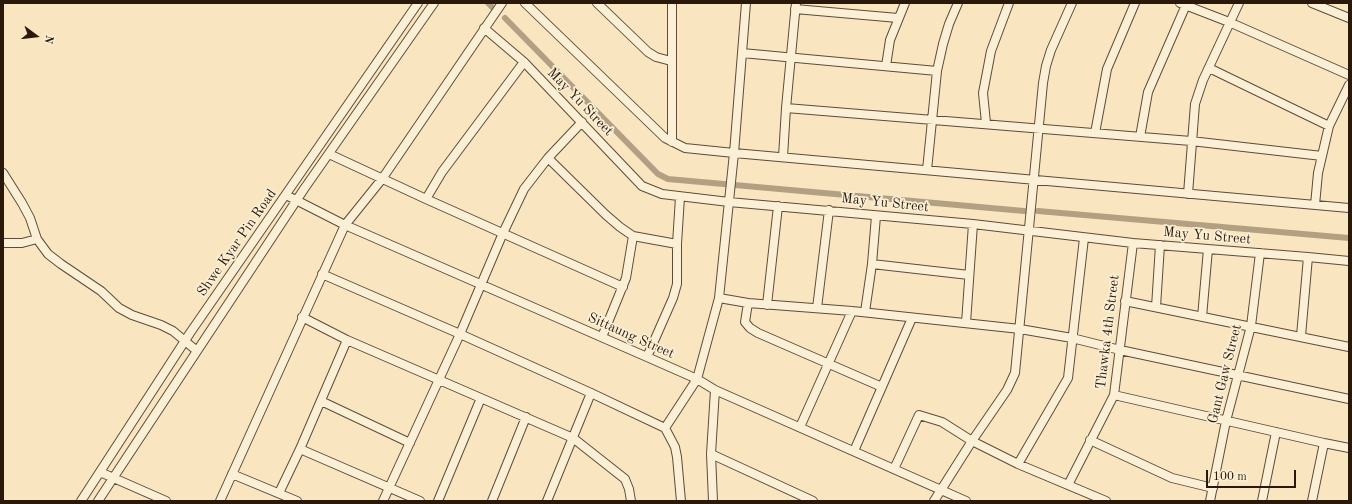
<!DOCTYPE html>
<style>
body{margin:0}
#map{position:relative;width:1352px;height:504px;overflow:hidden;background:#f9e6c0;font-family:"Old Standard TT",serif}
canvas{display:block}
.frame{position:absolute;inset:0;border:4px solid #2a190a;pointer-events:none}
.north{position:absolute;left:16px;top:16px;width:40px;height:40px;-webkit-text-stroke:3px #fbefd6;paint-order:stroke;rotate:105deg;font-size:11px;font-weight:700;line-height:16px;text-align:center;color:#2a190a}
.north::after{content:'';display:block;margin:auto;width:14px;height:18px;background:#2a190a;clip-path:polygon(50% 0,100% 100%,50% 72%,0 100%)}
.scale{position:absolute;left:1206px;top:470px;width:90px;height:18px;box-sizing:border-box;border:2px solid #2a190a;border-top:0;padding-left:5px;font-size:12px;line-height:14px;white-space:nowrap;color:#2a190a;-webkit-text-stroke:3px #fbefd6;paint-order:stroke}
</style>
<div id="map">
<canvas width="1352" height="504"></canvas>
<div class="frame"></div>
<div class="north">N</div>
<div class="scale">100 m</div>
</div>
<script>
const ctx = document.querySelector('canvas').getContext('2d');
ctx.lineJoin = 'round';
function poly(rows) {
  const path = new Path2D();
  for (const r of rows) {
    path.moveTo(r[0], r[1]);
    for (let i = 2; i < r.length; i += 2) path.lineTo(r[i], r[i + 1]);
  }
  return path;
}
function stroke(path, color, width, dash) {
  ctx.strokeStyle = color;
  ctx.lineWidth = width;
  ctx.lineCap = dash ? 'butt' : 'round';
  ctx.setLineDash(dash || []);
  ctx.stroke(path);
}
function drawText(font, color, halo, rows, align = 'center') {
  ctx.font = font + ' "Old Standard TT",serif';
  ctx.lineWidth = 3.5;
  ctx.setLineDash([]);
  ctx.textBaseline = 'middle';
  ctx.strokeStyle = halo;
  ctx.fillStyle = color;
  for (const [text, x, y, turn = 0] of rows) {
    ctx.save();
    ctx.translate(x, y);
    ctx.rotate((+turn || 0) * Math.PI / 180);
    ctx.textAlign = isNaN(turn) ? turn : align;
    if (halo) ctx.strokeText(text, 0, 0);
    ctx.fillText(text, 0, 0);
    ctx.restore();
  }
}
stroke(poly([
 [488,3,494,9],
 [505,18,658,174,668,179,1024,211],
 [1038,211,1349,238]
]), '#b3a082', 6);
const minor = poly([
 [525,3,665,138,685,148,734,153,1349,208],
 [597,3,648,52,656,57,671,61],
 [1180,3,1229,22,1349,75],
 [1312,3,1349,18],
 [795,9,898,18],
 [484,28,524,62,642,186,662,194,729,202,973,224,1133,243,1308,257,1349,261],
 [742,53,937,71],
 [886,66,890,40,905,3],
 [1209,68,1329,126],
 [786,108,1191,141,1322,156],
 [986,123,983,93,991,51,1009,3],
 [1095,133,1107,69,1135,3],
 [1140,137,1148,92,1186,5],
 [672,142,672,3],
 [329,154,426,199,623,287],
 [783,157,786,108,796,3],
 [548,158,606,215,620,227,633,236,677,244],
 [927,170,937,71,943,44,949,24,958,3],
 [3,173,22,203,30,218,37,239,48,254,61,264,101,291,119,308,132,315,161,325,173,331,197,351],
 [1188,194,1195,104,1203,80,1239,3],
 [286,195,345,225,647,357,697,379,715,390,966,501],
 [426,199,442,172,524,62],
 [1315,205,1318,173,1329,126,1349,85],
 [3,243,22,243,37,239],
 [872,264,969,275],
 [322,274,460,334,591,393,665,428,675,447,677,457,681,501],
 [719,298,748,303,852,311,1020,329,1072,338,1120,350,1349,399],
 [1125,301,1349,347],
 [748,303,745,322,750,328,758,333,882,387],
 [767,305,778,206],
 [1156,307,1160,245],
 [817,308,829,210],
 [865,312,872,264,876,216],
 [302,317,347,340,573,438,625,479,629,489,631,501],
 [1202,317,1208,249],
 [966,323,973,224],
 [1301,336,1308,257],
 [602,337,626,278,633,236],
 [647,357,673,298,677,284,677,244,680,197],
 [1114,395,1324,443,1349,448],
 [321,401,410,443],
 [800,427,852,311],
 [665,428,697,379,719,298,734,153,746,3],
 [1090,440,1172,478,1213,488],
 [300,449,420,501],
 [854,451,912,318],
 [711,454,813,501],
 [1018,464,1068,378,1084,238],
 [894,469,919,415,942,422,972,441,1018,464,1106,501],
 [100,472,166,501],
 [232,474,297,501],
 [1068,485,1114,395,1133,243],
 [279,493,300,449,347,340],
 [81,501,190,333,418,3],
 [98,501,304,189,434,3],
 [220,501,345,225,382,179,502,3],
 [383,501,460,334,503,233,524,189,548,158,582,122],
 [438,501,481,398],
 [492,501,526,417],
 [547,501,591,393],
 [713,501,711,454,715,390],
 [934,501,972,441,1007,390,1015,373,1043,83,1046,66,1051,50,1072,3],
 [1210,501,1226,421,1251,326,1260,253],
 [1262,501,1276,432],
 [1312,501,1324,443]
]);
stroke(minor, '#5e4c38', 10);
stroke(minor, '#fbefd6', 8);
drawText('14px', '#2a190a', '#fbefd6', [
 ["May Yu Street",580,102,46],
 ["May Yu Street",885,203,6],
 ["May Yu Street",1207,236,5],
 ["Shwe Kyar Pin Road",237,243,-55],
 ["Thawka 4th Street",1108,332,-83],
 ["Sittaung Street",631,336,24],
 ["Gant Gaw Street",1225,374,-76]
]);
</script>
